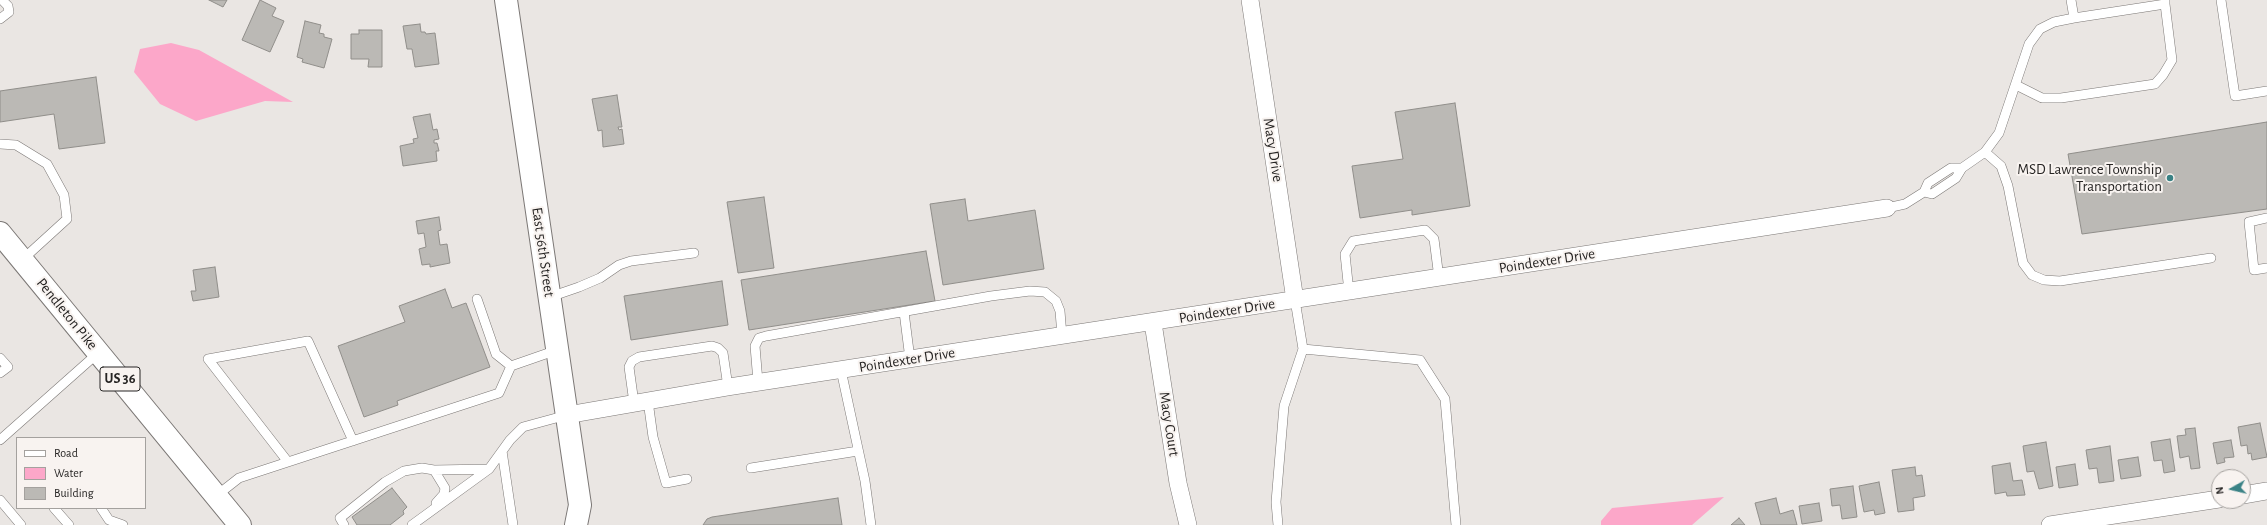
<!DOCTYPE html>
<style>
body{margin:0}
#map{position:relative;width:2267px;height:525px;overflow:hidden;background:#eae6e3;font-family:"Alegreya Sans",sans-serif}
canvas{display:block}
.legend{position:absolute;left:16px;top:437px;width:130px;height:72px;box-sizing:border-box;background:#f8f3f0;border:1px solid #a4a19e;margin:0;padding:5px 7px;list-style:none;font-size:12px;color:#272524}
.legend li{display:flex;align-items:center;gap:8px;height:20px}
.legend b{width:20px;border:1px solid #a4a19e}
.north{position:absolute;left:2211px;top:469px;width:40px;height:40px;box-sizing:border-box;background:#f8f3f0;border:1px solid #a4a19e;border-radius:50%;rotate:262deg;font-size:11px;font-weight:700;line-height:16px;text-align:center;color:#272524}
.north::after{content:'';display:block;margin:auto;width:14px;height:18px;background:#3a8285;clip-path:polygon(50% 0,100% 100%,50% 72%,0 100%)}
</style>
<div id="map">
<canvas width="2267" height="525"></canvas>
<ul class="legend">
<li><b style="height:5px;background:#fff"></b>Road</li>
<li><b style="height:11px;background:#fca7c9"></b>Water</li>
<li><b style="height:11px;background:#bbb9b5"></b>Building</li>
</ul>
<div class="north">N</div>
</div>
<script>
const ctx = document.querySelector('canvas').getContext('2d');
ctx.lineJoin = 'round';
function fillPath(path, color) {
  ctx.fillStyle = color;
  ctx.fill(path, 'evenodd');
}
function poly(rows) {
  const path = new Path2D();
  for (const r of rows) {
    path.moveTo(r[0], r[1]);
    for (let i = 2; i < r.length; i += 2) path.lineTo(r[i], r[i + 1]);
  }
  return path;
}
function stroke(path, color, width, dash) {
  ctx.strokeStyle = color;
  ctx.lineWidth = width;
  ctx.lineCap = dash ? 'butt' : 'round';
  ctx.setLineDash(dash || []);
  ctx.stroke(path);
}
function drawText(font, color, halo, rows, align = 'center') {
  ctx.font = font + ' "Alegreya Sans",sans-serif';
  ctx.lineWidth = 4;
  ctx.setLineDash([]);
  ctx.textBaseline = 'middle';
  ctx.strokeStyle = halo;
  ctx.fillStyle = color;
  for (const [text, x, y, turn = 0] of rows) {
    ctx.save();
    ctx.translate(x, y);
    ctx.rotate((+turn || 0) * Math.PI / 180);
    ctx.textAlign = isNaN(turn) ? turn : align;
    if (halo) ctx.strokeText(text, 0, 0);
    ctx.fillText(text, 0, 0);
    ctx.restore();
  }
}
fillPath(poly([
 [171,43,199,50,293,102,265,101,196,121,160,104,134,72,140,49],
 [1724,497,1692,525,1601,525,1601,521,1612,508]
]), '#fca7c9');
const building = poly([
 [209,0,227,0,223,7,209,0],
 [260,0,276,8,272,16,284,21,270,52,242,40,260,0],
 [305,21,321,25,319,33,324,34,324,37,332,39,324,68,302,62,303,59,297,57,305,21],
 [420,24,421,32,425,32,426,34,435,33,439,64,415,67,412,49,407,49,403,26,420,24],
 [359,30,382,30,382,67,368,67,369,59,351,59,351,34,359,34,359,30],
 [96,77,105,143,59,149,54,114,0,122,0,91,96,77],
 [617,95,622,127,618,127,619,130,622,129,624,144,603,147,602,130,598,131,592,99,617,95],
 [1455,103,1470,206,1412,215,1412,210,1360,218,1352,166,1403,159,1395,112,1455,103],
 [430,114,433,130,437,129,439,139,434,140,434,143,437,143,439,151,436,151,437,161,403,166,400,146,414,143,413,139,418,138,413,117,430,114],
 [2267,122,2267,209,2082,234,2068,154,2267,122],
 [764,197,774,268,738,273,727,202,764,197],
 [965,199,968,221,1035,210,1044,269,943,285,930,204,965,199],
 [439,217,441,230,438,231,440,245,447,244,450,263,430,267,430,264,422,265,419,249,426,247,424,233,418,234,416,221,439,217],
 [926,251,935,301,749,330,741,280,926,251],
 [215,267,219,297,193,301,191,291,196,291,193,270,215,267],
 [722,281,728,325,631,340,624,296,722,281],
 [445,289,452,308,466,303,490,367,397,401,398,405,364,417,338,346,405,322,399,306,445,289],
 [2260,423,2267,457,2252,460,2251,453,2248,454,2247,445,2241,446,2238,427,2260,423],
 [2195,428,2200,468,2191,469,2189,456,2180,458,2177,436,2186,435,2185,429,2195,428],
 [2170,439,2175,471,2164,473,2162,460,2154,461,2151,442,2170,439],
 [2231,440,2234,457,2224,458,2225,462,2217,464,2213,443,2231,440],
 [2046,442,2053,486,2039,489,2034,471,2027,472,2023,446,2046,442],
 [2110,446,2114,481,2099,483,2097,468,2089,469,2086,450,2110,446],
 [2138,457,2141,476,2121,479,2118,460,2138,457],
 [2010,463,2013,481,2022,480,2025,495,2007,496,2006,492,1995,494,1992,466,2010,463],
 [2075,464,2078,485,2059,488,2056,467,2075,464],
 [1915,467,1916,476,1922,475,1925,496,1913,498,1914,510,1898,512,1892,470,1915,467],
 [1879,482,1885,513,1875,515,1874,510,1864,512,1859,486,1879,482],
 [1853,486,1857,517,1842,519,1840,505,1832,506,1830,489,1853,486],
 [392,488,407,507,403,511,404,514,390,525,357,525,352,517,392,488],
 [838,498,842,525,703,525,707,519,712,517,838,498],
 [1776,498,1780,514,1793,510,1797,525,1761,525,1755,503,1776,498],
 [1819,503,1822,521,1802,524,1799,506,1819,503],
 [1739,518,1745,525,1731,525,1739,518]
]);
fillPath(building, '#bbb9b5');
stroke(building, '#908e8a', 1);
const lane = poly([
 [2071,0,2074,18,2165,4,2165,0],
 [2221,0,2235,96,2267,91],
 [0,19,9,12,8,6,2,0],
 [2016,85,2042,98,2061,98,2155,84,2163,75,2172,60,2165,4],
 [0,144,16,145,47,164,64,195,67,219,22,260],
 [1985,152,2001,166,2008,186,2023,263,2032,275,2044,280,2060,281,2211,258],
 [1962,168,1951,168,1928,183,1924,192,1932,194,1956,178,1962,168,1985,152,1999,133,2029,44,2040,29,2054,22,2074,18],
 [1887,208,1905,204,1924,192],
 [2267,218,2249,222,2254,270,2267,268],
 [1349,292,1345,254,1353,241,1425,230,1434,239,1439,278],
 [550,297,579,287,600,278,619,265,631,261,694,253],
 [477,299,496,354,511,366],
 [904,312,910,359],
 [1303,349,1420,360,1445,399,1456,525],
 [0,358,8,367,0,373],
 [841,370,865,481,871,525],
 [758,382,755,346,759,338,766,336,991,296,1030,291,1045,292,1056,301,1060,311,1062,336],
 [648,401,653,437,666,483,687,479],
 [634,403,629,367,632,361,639,357,712,346,718,348,723,353,728,387],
 [0,440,98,353],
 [502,451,513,525],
 [288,462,208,359,308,341,353,441],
 [751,468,858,451],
 [434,470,445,488,444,494,436,503],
 [216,496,239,478,499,393,511,366,557,350],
 [0,500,21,525],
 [54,508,69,525],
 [101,508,109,520,123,525],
 [344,525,340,518,385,482,404,471,422,468,434,470,489,469],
 [412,525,489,469,510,440,523,427,567,415],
 [1278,525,1276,502,1284,406,1303,349,1295,300]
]);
const street = poly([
 [1250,0,1295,300],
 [1153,323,1178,483,1188,525],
 [567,415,728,387,1887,208],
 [2243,495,2267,491],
 [2050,525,2219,499]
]);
const secondary = poly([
 [506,0,580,505,576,525]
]);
const primary = poly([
 [0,233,240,525]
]);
stroke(lane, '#7c7876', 10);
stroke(street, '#7c7876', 18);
stroke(secondary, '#7c7876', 24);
stroke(primary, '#7c7876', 24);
stroke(lane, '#fff', 9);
stroke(street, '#fff', 17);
stroke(secondary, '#fff', 22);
stroke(primary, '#fff', 22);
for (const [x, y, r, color] of [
 [2170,178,4,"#3a8285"]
]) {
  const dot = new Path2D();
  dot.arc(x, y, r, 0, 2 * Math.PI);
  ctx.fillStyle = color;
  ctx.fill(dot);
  stroke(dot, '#f8f3f0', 1.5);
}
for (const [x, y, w] of [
 [120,379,40]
]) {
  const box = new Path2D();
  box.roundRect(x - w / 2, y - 12, w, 24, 3);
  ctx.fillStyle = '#f8f3f0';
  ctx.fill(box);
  stroke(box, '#272524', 1);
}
drawText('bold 14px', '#272524', null, [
 ["US 36",120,379]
]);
drawText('15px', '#272524', '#f8f3f0', [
 ["Macy Drive",1273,150,81],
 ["East 56th Street",543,252,82],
 ["Poindexter Drive",1547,261,-9],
 ["Poindexter Drive",1227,311,-9],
 ["Pendleton Pike",67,314,51],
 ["Poindexter Drive",907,360,-9],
 ["Macy Court",1169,424,81]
]);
drawText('15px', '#272524', '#f8f3f0', [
 ["MSD Lawrence Township",2162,169],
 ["Transportation",2162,186]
], 'right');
</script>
